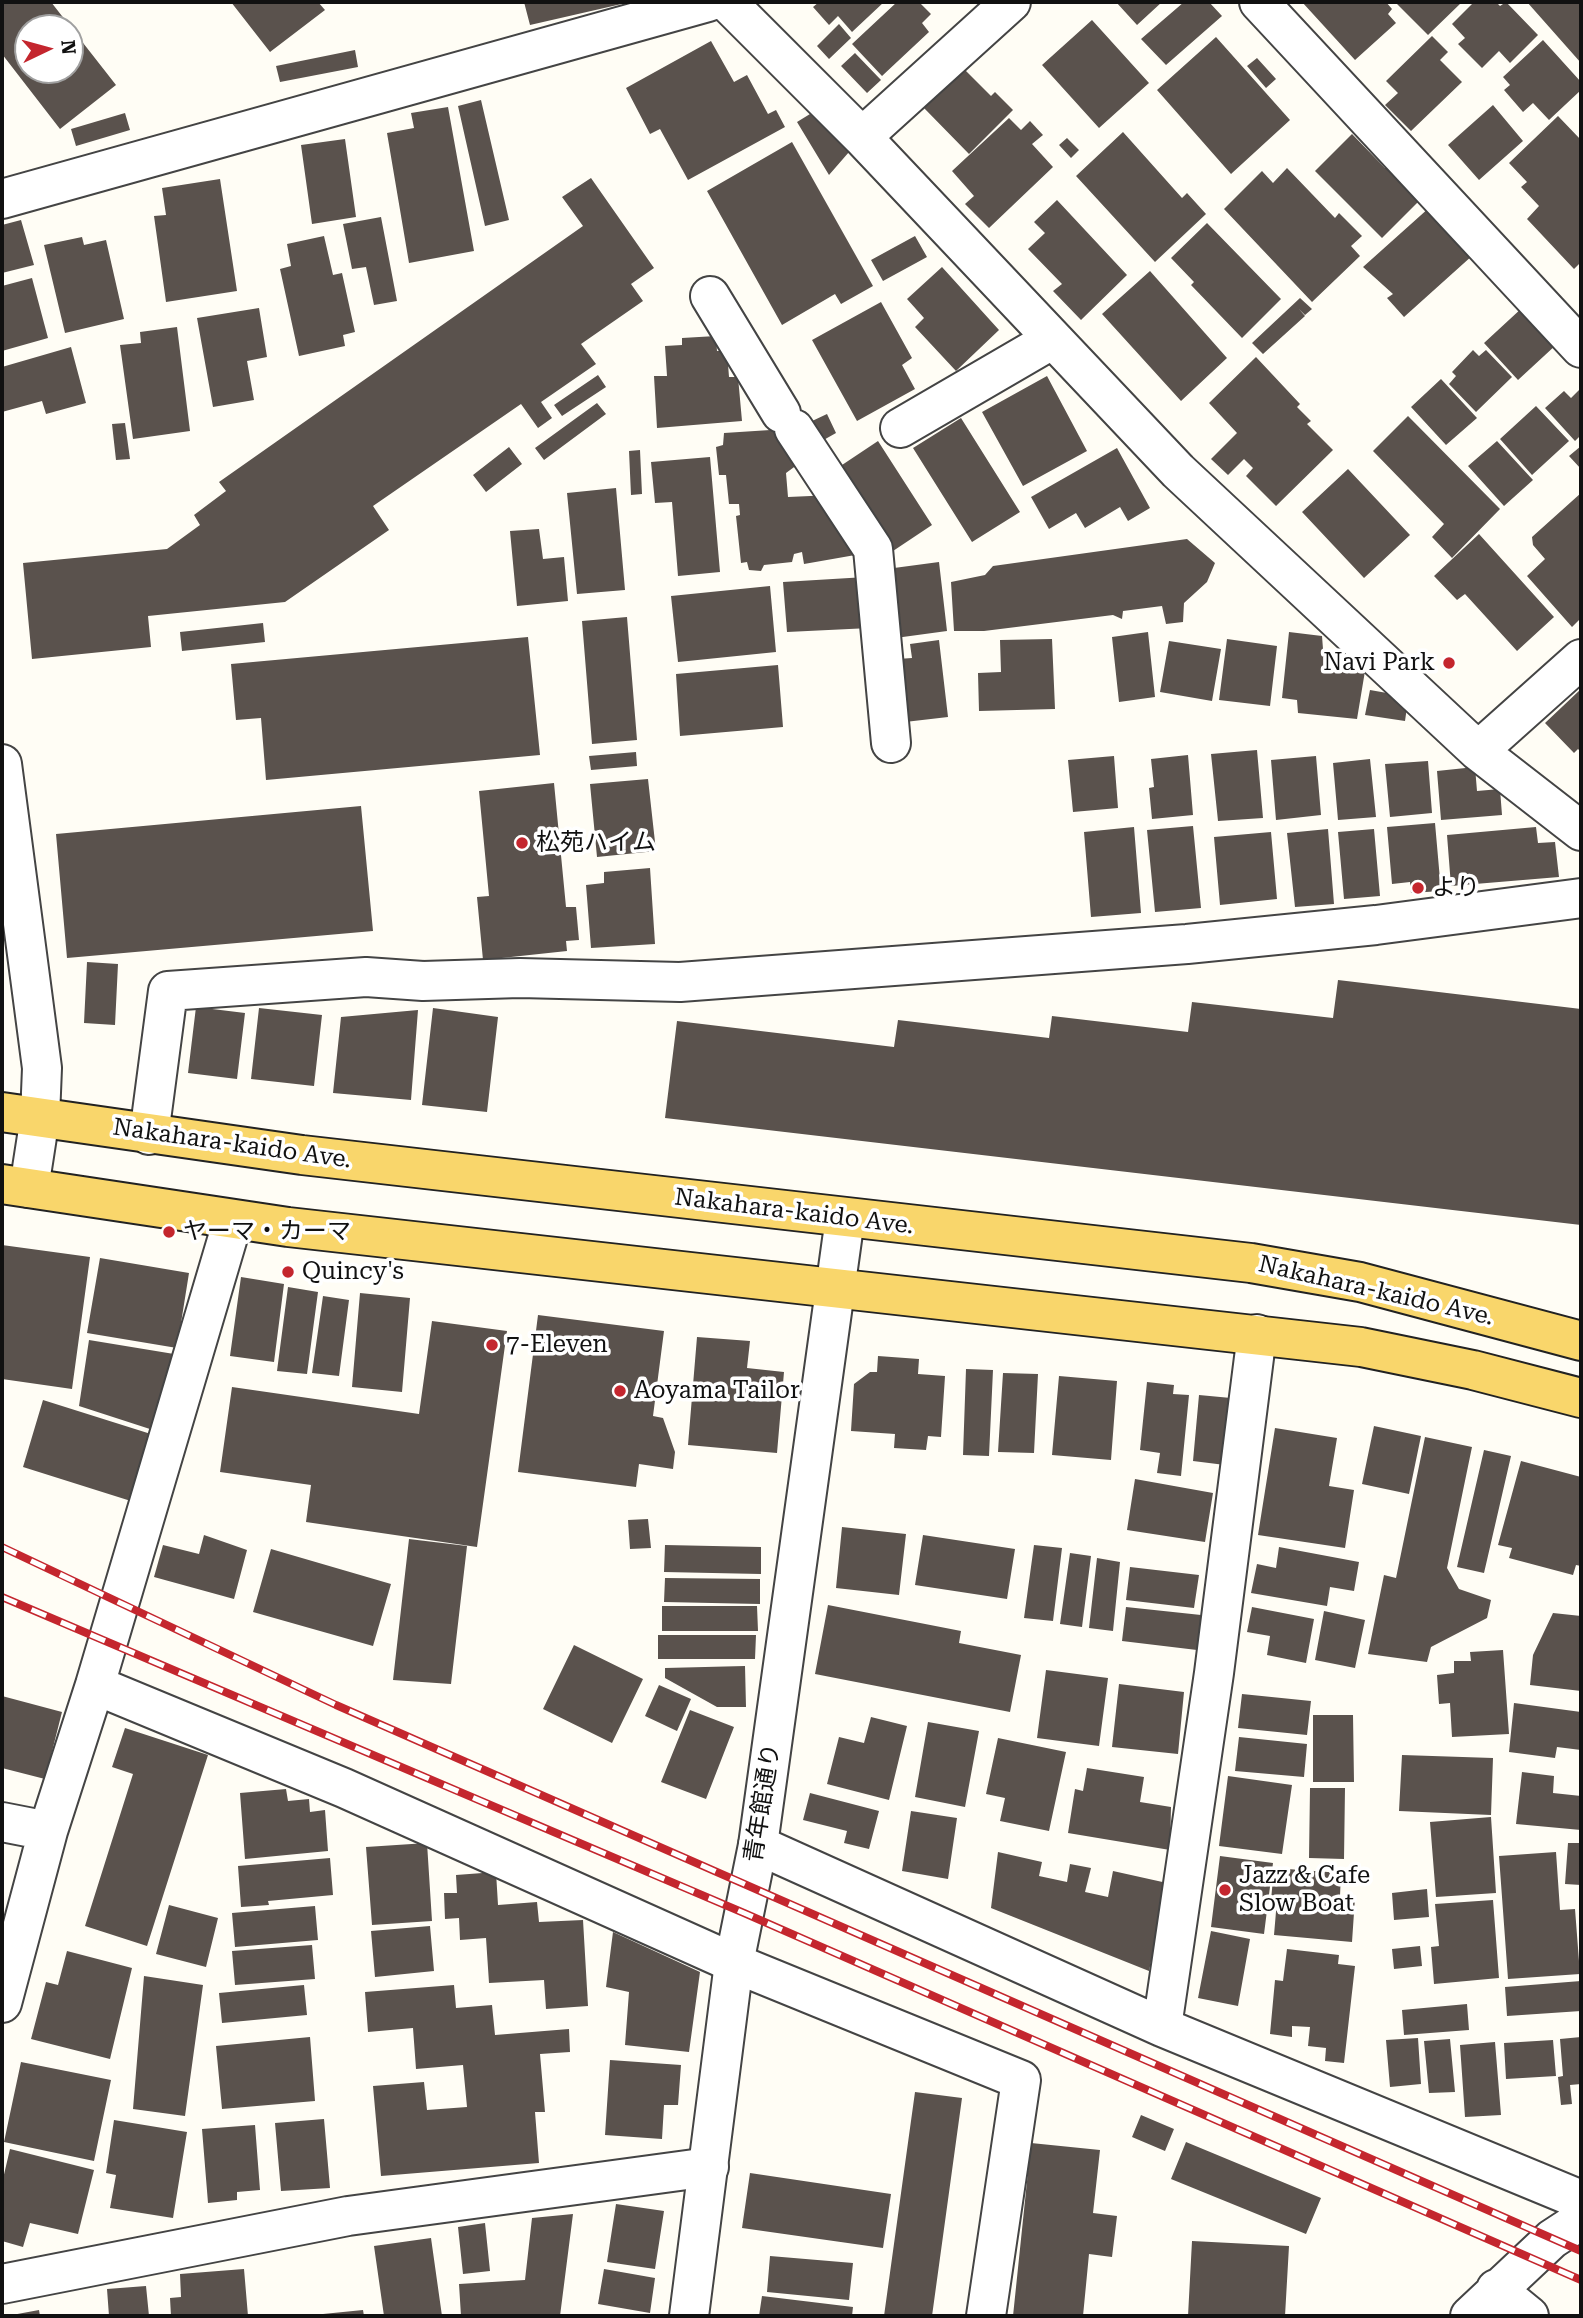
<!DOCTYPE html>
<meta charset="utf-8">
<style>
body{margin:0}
#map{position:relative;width:1583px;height:2318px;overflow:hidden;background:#fffdf5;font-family:"Roboto Serif",serif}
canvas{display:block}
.frame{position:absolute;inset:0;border:4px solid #111;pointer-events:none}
.north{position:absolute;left:14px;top:14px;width:70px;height:70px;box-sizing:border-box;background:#fff;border:2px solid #a0a0a0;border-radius:50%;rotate:85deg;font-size:19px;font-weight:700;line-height:28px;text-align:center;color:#111}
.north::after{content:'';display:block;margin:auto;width:24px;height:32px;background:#c4262e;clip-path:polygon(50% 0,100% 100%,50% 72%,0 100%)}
</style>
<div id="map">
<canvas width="1583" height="2318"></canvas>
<div class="frame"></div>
<div class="north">N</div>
</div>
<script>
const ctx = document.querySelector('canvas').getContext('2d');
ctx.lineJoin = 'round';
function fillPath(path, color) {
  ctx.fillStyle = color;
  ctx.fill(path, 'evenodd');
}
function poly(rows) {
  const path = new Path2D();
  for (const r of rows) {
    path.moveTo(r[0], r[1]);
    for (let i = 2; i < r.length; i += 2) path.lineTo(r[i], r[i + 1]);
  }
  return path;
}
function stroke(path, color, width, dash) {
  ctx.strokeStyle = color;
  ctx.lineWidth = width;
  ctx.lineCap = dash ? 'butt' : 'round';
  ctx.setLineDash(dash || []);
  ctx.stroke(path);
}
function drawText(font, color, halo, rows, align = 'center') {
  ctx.font = font + ' "Roboto Serif","Noto Sans JP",serif';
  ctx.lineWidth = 7;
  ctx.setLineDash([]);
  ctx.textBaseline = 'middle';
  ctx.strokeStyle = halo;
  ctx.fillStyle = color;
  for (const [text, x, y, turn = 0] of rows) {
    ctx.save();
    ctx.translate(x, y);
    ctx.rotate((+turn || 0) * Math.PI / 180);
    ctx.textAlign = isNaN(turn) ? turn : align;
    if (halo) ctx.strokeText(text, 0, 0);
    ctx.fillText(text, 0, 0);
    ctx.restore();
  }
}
fillPath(poly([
 [2,2,51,2,116,85,60,129,2,54],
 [28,28,70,28,70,70,28,70],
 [231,2,318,2,325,10,270,52],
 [524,2,626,2,626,3,530,25],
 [819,2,884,2,852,32,838,16,829,25,813,7],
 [897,2,919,2,931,14,922,23,929,32,882,76,852,44],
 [1116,2,1162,2,1137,25],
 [1184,2,1209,2,1222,16,1166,65,1141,39],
 [1302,2,1386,2,1392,9,1388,14,1396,23,1355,60],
 [1395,2,1462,2,1428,35],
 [1474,2,1496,2,1500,6,1506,2,1538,35,1510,63,1499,51,1482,68,1458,44,1465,38,1452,24],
 [1527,2,1581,2,1581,63],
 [1092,20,1149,83,1099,128,1042,65],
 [839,24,851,38,829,59,817,46],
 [1432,36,1448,52,1440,60,1462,82,1411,131,1385,105,1398,93,1386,81],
 [1216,37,1290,120,1231,174,1157,90],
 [1543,40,1581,82,1581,90,1549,120,1533,103,1523,112,1504,90,1510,85,1503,77],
 [711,41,734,82,747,75,768,114,776,110,785,127,688,180,660,129,650,134,626,88],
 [355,50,358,67,280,82,276,66],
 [855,53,881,80,867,93,841,66],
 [1257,58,1276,79,1266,88,1247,66],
 [965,70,991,96,995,92,1013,110,969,154,924,108],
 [481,100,509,220,485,226,458,106],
 [1493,105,1523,141,1479,180,1448,145],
 [448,107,474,251,409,263,387,133,414,128,411,113],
 [125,113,130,130,76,146,71,129],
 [810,114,849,152,829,175,797,122],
 [1558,116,1581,140,1581,262,1574,269,1527,219,1539,206,1521,187,1527,182,1509,163],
 [1009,118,1021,130,1030,121,1043,135,1032,144,1053,167,989,228,965,204,974,196,952,171],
 [1123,132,1182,198,1187,193,1206,214,1155,262,1076,176],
 [1352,134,1385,168,1390,163,1423,197,1382,238,1315,171],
 [1067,138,1079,150,1071,158,1059,145],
 [345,139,356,217,312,224,301,145],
 [792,142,873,286,841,304,835,294,782,325,707,191],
 [1287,168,1335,218,1339,213,1362,236,1351,246,1360,256,1312,302,1224,209,1262,171,1273,183],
 [591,178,654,268,631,284,643,301,581,344,596,364,541,402,552,418,538,428,521,404,373,506,389,530,285,602,148,616,151,647,32,659,23,563,167,549,200,525,194,515,226,491,219,482,583,226,562,197],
 [220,179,237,291,166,302,154,216,166,215,162,188],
 [1057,200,1127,275,1081,320,1053,291,1062,284,1028,249,1045,233,1034,222],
 [1430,207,1473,255,1404,317,1387,298,1393,294,1363,267],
 [381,217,397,301,374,305,366,267,352,269,343,224],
 [21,220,34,265,2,273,2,225],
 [1207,223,1281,299,1242,338,1191,285,1194,282,1171,258],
 [324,236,333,275,342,273,355,332,343,335,345,346,299,356,280,269,291,266,287,244],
 [915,236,927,257,883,281,871,260],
 [82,237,84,245,106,240,124,319,65,333,44,245],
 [942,267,999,330,956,371,915,327,924,318,907,299],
 [1150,271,1227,358,1181,401,1102,314],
 [32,278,48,338,2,351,2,286],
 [1300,298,1312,309,1305,315,1299,309,1305,316,1263,354,1252,343],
 [881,302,912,358,902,365,915,389,857,421,812,340],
 [1523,307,1557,344,1518,380,1484,343],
 [259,308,267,357,247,361,254,400,213,407,197,318],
 [177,327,190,431,133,439,120,345,141,343,140,332],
 [716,336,717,351,727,351,729,377,738,377,742,421,657,428,654,376,667,376,665,346,682,345,682,338],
 [71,347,86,403,46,414,42,401,2,412,2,367],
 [1473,350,1479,356,1486,350,1512,377,1476,412,1449,384,1456,376,1452,372],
 [1256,357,1300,404,1297,407,1311,421,1307,424,1333,450,1276,506,1246,476,1253,468,1244,459,1228,475,1211,459,1237,433,1209,403],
 [598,375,606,387,562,416,554,405],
 [1047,376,1087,451,1023,486,982,412],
 [1441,379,1477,418,1446,445,1411,407],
 [1581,388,1581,435,1575,441,1545,408,1564,391,1571,398],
 [597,403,606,414,544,460,535,448],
 [1536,406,1569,441,1532,475,1500,439],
 [827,414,836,433,820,442,810,422],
 [1408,416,1500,509,1452,558,1432,537,1444,524,1373,451],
 [961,418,1020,512,972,542,913,448],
 [125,423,130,459,116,460,112,424],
 [786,429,805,459,786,473,788,497,833,495,861,554,804,564,802,552,794,554,792,562,764,565,761,571,749,570,747,562,741,563,736,516,740,515,739,504,729,504,726,475,719,475,716,447,723,445,724,433],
 [878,441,932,525,893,551,839,467],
 [1497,441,1533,480,1504,506,1468,466],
 [1581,446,1581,469,1569,456],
 [509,447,522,464,486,492,473,475],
 [1117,448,1150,508,1128,521,1120,507,1085,528,1076,513,1049,529,1031,497],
 [640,450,642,494,631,495,629,451],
 [710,457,720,572,678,576,672,502,655,503,651,462],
 [1348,469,1410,535,1364,578,1302,512],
 [616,488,625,590,577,594,567,493],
 [1581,493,1581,618,1572,627,1527,576,1545,559,1533,545,1532,537],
 [539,529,543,559,564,557,568,601,517,606,510,531],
 [1479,534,1554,617,1517,651,1465,594,1457,600,1434,576],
 [1187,539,1215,563,1207,582,1184,603,1183,622,1166,624,1162,606,1123,611,1122,619,1113,615,984,631,954,631,951,582,985,575,993,566],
 [939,562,947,631,888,639,879,570],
 [866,577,870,628,787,632,783,582],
 [770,586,776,652,678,662,671,596],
 [627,617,637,740,592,744,582,621],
 [263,623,265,642,182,651,180,632],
 [1148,632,1155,697,1119,702,1112,637],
 [1289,632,1322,636,1323,649,1341,654,1342,666,1365,671,1357,719,1298,713,1297,700,1282,698],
 [528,637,540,755,266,780,261,718,236,720,231,664],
 [1052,639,1055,709,979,711,978,673,1001,672,1000,640],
 [1227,639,1277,646,1270,706,1219,700],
 [939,640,948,717,905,722,898,659,912,658,910,644],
 [1169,641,1221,649,1212,701,1160,692],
 [778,665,783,727,680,736,676,674],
 [1581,689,1581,752,1578,749,1574,753,1545,723],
 [1370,690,1387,693,1407,707,1405,721,1365,715],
 [1257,750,1263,818,1218,821,1211,754],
 [636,752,637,766,591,770,589,756],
 [1188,755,1193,815,1152,819,1149,788,1154,787,1151,759],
 [1114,756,1118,808,1073,812,1068,760],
 [1316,756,1321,815,1276,820,1271,760],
 [1370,759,1376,817,1338,820,1333,763],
 [1428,761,1432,813,1390,817,1385,764],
 [1475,767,1477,791,1500,789,1502,815,1441,820,1437,771],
 [648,779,656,851,597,857,590,784],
 [554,783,566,907,576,907,579,940,566,941,567,951,483,960,477,897,489,896,479,791],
 [361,806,373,931,67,958,56,834],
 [1435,823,1441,891,1411,893,1410,882,1392,884,1387,827],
 [1193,826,1201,908,1155,912,1147,830],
 [1134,827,1141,913,1091,917,1084,832],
 [1536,827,1538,843,1555,842,1559,877,1451,886,1447,835],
 [1328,829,1334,904,1295,907,1287,833],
 [1374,829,1380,896,1344,899,1338,832],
 [1271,832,1277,899,1220,905,1214,837],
 [650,868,655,944,591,948,586,885,604,883,604,872],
 [87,962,118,964,115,1025,84,1023],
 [1338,980,1581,1009,1581,1225,665,1118,677,1021,894,1047,898,1020,1049,1038,1052,1016,1188,1032,1192,1002,1333,1018],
 [196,1007,245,1013,237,1079,188,1073],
 [259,1008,322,1015,314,1086,251,1079],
 [433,1008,498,1017,487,1112,422,1105],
 [418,1010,411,1100,333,1093,341,1017],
 [2,1245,90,1257,72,1389,2,1379],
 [100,1258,189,1273,177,1348,87,1333],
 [241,1277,284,1284,274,1362,230,1356],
 [288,1287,318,1292,307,1374,277,1371],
 [360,1293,410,1298,402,1392,352,1387],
 [323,1296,349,1300,339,1376,312,1373],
 [538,1315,664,1331,653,1416,663,1418,675,1452,673,1469,639,1464,636,1487,518,1472],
 [432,1321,507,1331,477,1547,306,1522,311,1485,220,1472,232,1387,419,1414],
 [697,1337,750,1341,747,1368,784,1372,777,1453,688,1445],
 [89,1340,174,1354,153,1430,79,1406],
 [878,1356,919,1359,918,1374,945,1376,941,1437,928,1436,926,1450,894,1448,895,1434,851,1431,854,1384,870,1372,877,1372],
 [966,1369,993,1370,989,1456,963,1455],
 [1003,1373,1038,1374,1034,1453,998,1452],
 [1059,1376,1117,1381,1111,1460,1052,1455],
 [1147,1382,1174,1385,1173,1394,1189,1395,1181,1476,1157,1473,1160,1453,1140,1450],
 [1199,1395,1231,1398,1225,1465,1193,1461],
 [43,1400,154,1435,134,1502,23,1467],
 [1374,1426,1421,1436,1409,1494,1362,1484],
 [1275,1428,1337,1438,1329,1486,1354,1490,1345,1548,1258,1535],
 [1425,1437,1472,1447,1447,1568,1459,1589,1491,1600,1487,1618,1431,1647,1427,1662,1368,1654,1384,1575,1396,1578],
 [1484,1450,1511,1456,1484,1573,1457,1567],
 [1521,1461,1581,1477,1581,1566,1576,1565,1573,1575,1509,1558,1512,1548,1498,1545],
 [1135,1479,1213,1493,1205,1542,1127,1530],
 [648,1519,651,1548,630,1549,628,1520],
 [842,1527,906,1534,899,1595,836,1588],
 [204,1535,247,1550,234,1599,154,1577,163,1545,199,1554],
 [923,1535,1015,1549,1007,1599,915,1585],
 [409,1539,467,1546,451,1684,393,1680],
 [665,1545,761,1547,761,1574,664,1572],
 [1034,1545,1062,1548,1053,1621,1024,1618],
 [1279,1547,1359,1562,1354,1591,1330,1587,1327,1606,1251,1593,1257,1564,1276,1568],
 [271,1549,391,1584,373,1646,253,1612],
 [1070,1553,1091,1556,1082,1627,1060,1624],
 [1097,1558,1120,1562,1113,1631,1089,1628],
 [1130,1567,1199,1575,1194,1608,1126,1600],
 [665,1578,760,1579,760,1604,664,1602],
 [828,1605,961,1631,959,1643,1021,1655,1010,1712,815,1674],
 [662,1606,757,1606,758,1631,662,1631],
 [1126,1607,1201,1615,1197,1650,1122,1641],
 [1252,1607,1314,1619,1306,1663,1267,1655,1270,1636,1247,1632],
 [1324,1611,1365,1620,1355,1668,1315,1660],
 [1553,1613,1581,1616,1581,1691,1530,1685,1533,1655],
 [658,1635,756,1635,755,1659,658,1659],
 [574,1645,643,1679,612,1743,543,1709],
 [1503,1650,1509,1734,1452,1737,1450,1703,1439,1704,1437,1675,1454,1673,1454,1661,1471,1661,1470,1652],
 [745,1666,746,1707,717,1707,665,1678,665,1668],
 [1046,1670,1108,1678,1099,1746,1037,1738],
 [1119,1684,1184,1692,1178,1754,1112,1747],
 [659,1685,691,1699,677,1731,645,1716],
 [1242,1694,1311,1701,1307,1735,1238,1728],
 [2,1696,62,1712,45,1779,2,1768],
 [1514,1703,1581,1712,1581,1750,1557,1747,1555,1758,1509,1752],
 [690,1710,734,1727,706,1799,661,1782],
 [1313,1715,1353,1715,1354,1782,1313,1782],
 [871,1717,907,1726,889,1800,827,1784,839,1737,864,1743],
 [928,1722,979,1731,965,1807,915,1797],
 [125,1728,208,1755,147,1946,85,1926,133,1774,112,1767],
 [1239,1737,1307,1744,1304,1777,1235,1771],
 [998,1738,1066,1752,1049,1831,1000,1821,1005,1798,986,1794],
 [1402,1755,1493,1758,1491,1815,1399,1811],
 [1087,1768,1144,1777,1140,1802,1171,1807,1170,1850,1068,1833,1075,1789,1083,1791],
 [1522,1772,1554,1776,1553,1793,1581,1796,1581,1830,1516,1824],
 [1228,1776,1292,1785,1282,1854,1219,1846],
 [1310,1788,1345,1788,1344,1859,1309,1858],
 [286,1789,288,1801,309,1799,310,1812,325,1810,328,1851,245,1859,240,1793],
 [810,1793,879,1811,869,1849,844,1843,847,1831,803,1820],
 [911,1811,957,1818,948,1879,902,1871],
 [1491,1817,1496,1893,1436,1897,1430,1822],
 [427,1843,432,1921,372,1925,366,1847],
 [1568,1843,1581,1843,1581,1885,1565,1884],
 [998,1852,1042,1862,1039,1876,1067,1882,1070,1864,1091,1868,1085,1892,1108,1897,1113,1871,1167,1883,1149,1971,991,1908],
 [1556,1852,1560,1910,1575,1909,1580,1974,1508,1979,1499,1856],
 [1220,1856,1273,1863,1264,1934,1211,1927],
 [330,1858,333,1895,268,1901,269,1905,241,1907,238,1866],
 [1274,1868,1341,1873,1340,1896,1355,1898,1352,1942,1274,1935,1277,1900,1271,1900],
 [496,1872,498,1905,537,1902,539,1922,583,1920,588,2006,546,2009,544,1980,489,1983,486,1938,460,1940,459,1918,445,1919,444,1893,457,1893,456,1875],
 [1427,1889,1429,1917,1394,1920,1392,1893],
 [1493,1900,1499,1978,1434,1984,1431,1947,1439,1946,1435,1904],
 [169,1905,218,1918,206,1967,156,1954],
 [315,1906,318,1940,235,1947,232,1913],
 [430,1926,434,1971,375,1977,371,1931],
 [1211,1931,1250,1939,1238,2006,1198,1998],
 [613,1932,700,1972,689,2052,625,2045,629,1992,606,1987],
 [312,1945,315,1979,235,1985,232,1951],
 [1420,1946,1422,1966,1394,1969,1392,1949],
 [1287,1949,1339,1955,1338,1964,1355,1966,1344,2063,1325,2061,1326,2048,1308,2046,1310,2027,1292,2026,1292,2037,1270,2034,1275,1980,1283,1981],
 [67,1951,132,1968,110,2059,31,2039,46,1982,58,1985],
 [144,1976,203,1985,185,2116,133,2109],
 [1581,1981,1581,2011,1507,2016,1505,1987],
 [304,1985,307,2015,222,2023,219,1993],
 [454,1985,456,2008,492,2005,495,2035,569,2029,570,2052,540,2054,545,2112,535,2112,539,2163,381,2176,373,2086,424,2082,427,2110,467,2107,463,2065,416,2069,413,2028,368,2032,365,1992],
 [1467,2004,1469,2030,1404,2035,1402,2010],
 [310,2037,315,2101,222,2109,216,2046],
 [1581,2037,1581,2084,1570,2085,1572,2104,1561,2105,1558,2077,1563,2076,1560,2039],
 [1418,2038,1421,2084,1390,2087,1386,2040],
 [1450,2039,1455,2092,1429,2093,1424,2041],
 [1553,2040,1556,2076,1506,2079,1504,2043],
 [1495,2042,1501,2115,1465,2117,1460,2045],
 [610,2060,681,2065,678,2105,664,2105,662,2139,605,2135],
 [21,2062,111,2080,94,2161,4,2142],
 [915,2092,962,2098,932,2316,884,2316],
 [1141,2115,1174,2129,1165,2151,1132,2137],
 [324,2119,330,2188,281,2191,275,2123],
 [114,2120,187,2132,173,2218,110,2208,116,2175,106,2173],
 [255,2125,260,2190,237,2192,237,2200,208,2203,202,2129],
 [1186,2142,1321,2198,1306,2234,1171,2179],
 [1031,2143,1100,2150,1093,2213,1117,2216,1112,2257,1089,2254,1083,2316,1013,2316],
 [10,2149,94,2170,78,2234,30,2223,23,2247,2,2241,2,2183],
 [750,2173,891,2194,883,2248,742,2228],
 [616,2204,664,2211,655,2269,607,2262],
 [573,2214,560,2316,461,2316,459,2284,525,2280,532,2218],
 [485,2223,490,2271,463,2274,458,2227],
 [431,2238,442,2316,384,2316,374,2246],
 [1192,2241,1289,2246,1285,2316,1188,2316],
 [770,2256,853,2263,849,2300,767,2292],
 [244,2269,248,2316,171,2316,170,2298,181,2297,180,2274],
 [604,2269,655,2278,650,2313,598,2304],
 [146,2286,149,2316,109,2316,107,2289],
 [762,2296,853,2307,852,2316,759,2316],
 [39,2310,40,2316,12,2316,12,2315],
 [363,2310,364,2316,323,2316,323,2314]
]), '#5a524d');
const minor = poly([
 [727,2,862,137,1178,471,1478,751,1581,831],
 [1259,2,1581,348],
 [862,137,1011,2],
 [2,199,708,2],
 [710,296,781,413],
 [900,428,1053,339],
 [794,429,873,549,891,743],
 [1478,751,1581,659],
 [2,764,42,1068,40,1117,29,1188],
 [149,1135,168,991,366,977,423,981,520,978,680,982,1187,944,1376,925,1581,898],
 [95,1685,344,1788,734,1963,1021,2080,986,2316],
 [2,1822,48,1831],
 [758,1845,1162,2027,1581,2200],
 [2,2003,48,1831,95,1685,233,1220],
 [1162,2027,1214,1673,1257,1334],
 [2,2284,348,2216,709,2167],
 [1496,2289,1529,2316],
 [1470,2316,1552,2239,1581,2220]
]);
const tertiary = poly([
 [689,2316,734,1963,758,1845,845,1218]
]);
const primary = poly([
 [2,1112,302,1155,1251,1263,1360,1282,1581,1341],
 [2,1184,288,1227,1361,1347,1473,1370,1581,1398]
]);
stroke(minor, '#444', 42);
stroke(tertiary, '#444', 42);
stroke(primary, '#222', 42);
stroke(minor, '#fff', 38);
stroke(tertiary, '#fff', 38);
stroke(primary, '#f9d66b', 38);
const rail = poly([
 [2,1547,336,1705,1581,2251],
 [2,1597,744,1913,1581,2280]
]);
stroke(rail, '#c4262e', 8);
stroke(rail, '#fff', 5, [16]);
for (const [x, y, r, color] of [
 [1449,663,7,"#c4262e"],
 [522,843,7,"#c4262e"],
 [1418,888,7,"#c4262e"],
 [169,1232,7,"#c4262e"],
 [288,1272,7,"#c4262e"],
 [492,1345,7,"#c4262e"],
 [620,1391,7,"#c4262e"],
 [1225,1890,7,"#c4262e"]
]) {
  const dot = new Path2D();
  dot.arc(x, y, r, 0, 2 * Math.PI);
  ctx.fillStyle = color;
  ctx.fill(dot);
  stroke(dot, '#fff', 2.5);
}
drawText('24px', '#111', '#fff', [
 ["Navi Park",1435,663,"right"],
 ["松苑ハイム",536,843],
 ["より",1432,888],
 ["ヤーマ・カーマ",183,1232],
 ["Quincy's",302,1272],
 ["7-Eleven",506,1345],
 ["Aoyama Tailor",634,1391],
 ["Jazz & Cafe",1239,1876],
 ["Slow Boat",1239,1904]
], 'left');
drawText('24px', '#111', '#fff', [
 ["Nakahara-kaido Ave.",232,1144,8],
 ["Nakahara-kaido Ave.",794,1212,7],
 ["Nakahara-kaido Ave.",1376,1291,13],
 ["青年館通り",763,1803,-81]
]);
</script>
